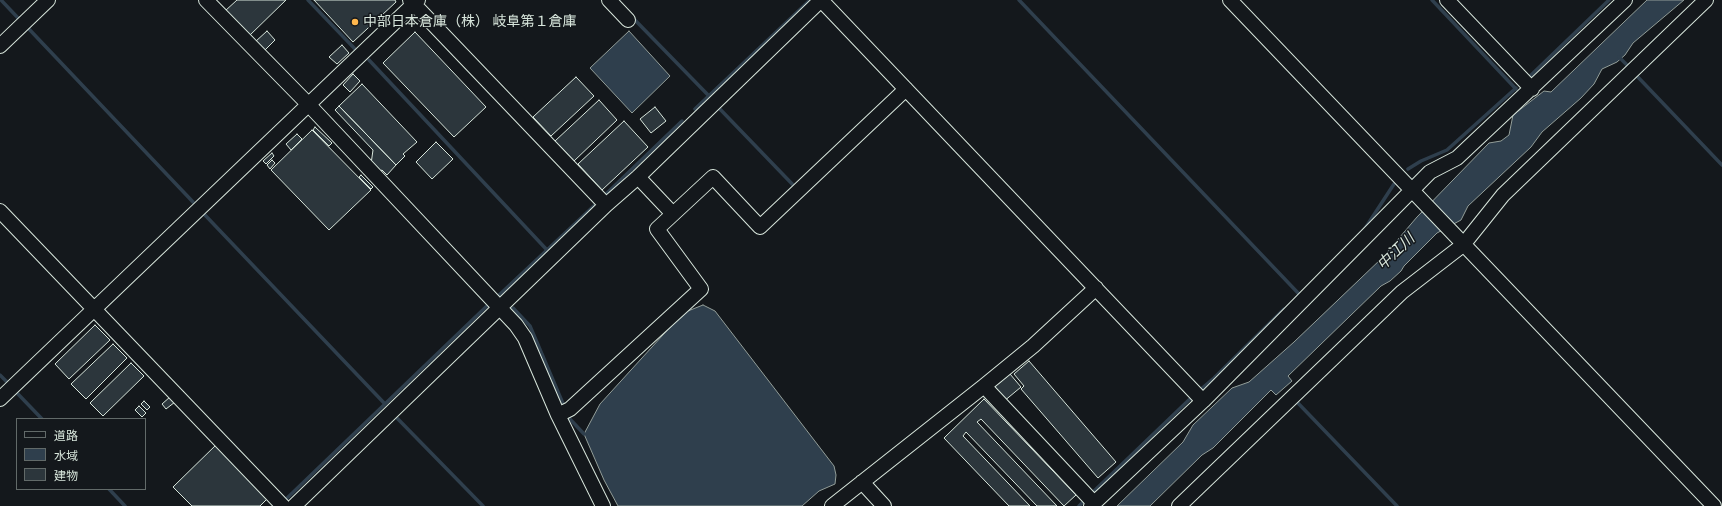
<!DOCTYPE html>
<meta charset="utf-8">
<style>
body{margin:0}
#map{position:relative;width:1722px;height:506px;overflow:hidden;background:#14181c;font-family:Rubik,"Noto Sans JP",sans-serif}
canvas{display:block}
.legend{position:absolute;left:16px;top:418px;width:130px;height:72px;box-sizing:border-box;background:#14181c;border:1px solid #626a69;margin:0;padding:5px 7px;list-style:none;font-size:12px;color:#d8e6dc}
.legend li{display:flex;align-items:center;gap:8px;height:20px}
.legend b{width:20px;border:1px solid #626a69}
</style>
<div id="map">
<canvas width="1722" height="506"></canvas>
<ul class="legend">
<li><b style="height:5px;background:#14181c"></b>道路</li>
<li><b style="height:11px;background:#2f3f4d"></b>水域</li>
<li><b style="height:11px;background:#2c363c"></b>建物</li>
</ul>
</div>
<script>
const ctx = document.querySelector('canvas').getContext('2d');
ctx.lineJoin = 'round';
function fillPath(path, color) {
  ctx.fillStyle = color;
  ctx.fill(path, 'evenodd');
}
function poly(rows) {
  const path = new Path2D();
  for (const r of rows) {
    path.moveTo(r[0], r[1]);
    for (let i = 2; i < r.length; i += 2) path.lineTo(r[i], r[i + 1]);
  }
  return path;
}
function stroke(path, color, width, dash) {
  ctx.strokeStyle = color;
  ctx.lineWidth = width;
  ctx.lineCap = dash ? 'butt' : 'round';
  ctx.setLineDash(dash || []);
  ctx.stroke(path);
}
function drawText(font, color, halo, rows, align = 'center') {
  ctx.font = font + ' Rubik,"Noto Sans JP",sans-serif';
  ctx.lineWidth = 3;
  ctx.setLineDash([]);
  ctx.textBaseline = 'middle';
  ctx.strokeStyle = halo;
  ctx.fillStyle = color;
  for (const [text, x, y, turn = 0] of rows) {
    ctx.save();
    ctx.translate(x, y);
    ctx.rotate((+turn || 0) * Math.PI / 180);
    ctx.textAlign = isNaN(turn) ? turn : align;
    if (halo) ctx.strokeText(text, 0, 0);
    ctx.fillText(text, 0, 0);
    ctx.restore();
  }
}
const water = poly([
 [1647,0,1684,0,1633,43,1625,55,1617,62,1602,69,1594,84,1581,98,1542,132,1531,147,1468,206,1461,220,1437,233,1404,266,1401,271,1390,281,1381,286,1288,376,1292,381,1276,395,1271,390,1213,448,1202,455,1150,506,1117,506,1183,442,1193,425,1232,388,1249,382,1294,342,1382,258,1417,217,1489,143,1501,141,1509,135,1513,115,1544,91,1551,92,1647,0],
 [629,31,670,76,632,113,590,68,629,31],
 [703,305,715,311,834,466,836,475,835,484,819,491,802,506,618,506,604,480,584,434,600,404,683,313,703,305]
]);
fillPath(water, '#2f3f4d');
stroke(water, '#939e99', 1);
stroke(poly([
 [1,0,19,19],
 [308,0,355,49],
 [1019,0,1299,294],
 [1432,0,1516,89],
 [632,17,709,96],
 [28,28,193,202],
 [1619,57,1627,65],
 [369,60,547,250],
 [1635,74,1722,165],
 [1527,79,1609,0],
 [717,106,796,188],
 [695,109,810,0],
 [1408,169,1421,161,1447,150,1516,88],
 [605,195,682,121],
 [204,214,385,404],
 [1364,230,1394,184],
 [497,297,597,203],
 [513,308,530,326,564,406],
 [0,375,7,382],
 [1200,390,1214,378,1284,309],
 [18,394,42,419],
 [1296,401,1397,506],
 [395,416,483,506],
 [569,418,584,434],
 [109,489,125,506],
 [1092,493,1193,396],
 [283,502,490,303],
 [1079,506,1086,499]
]), '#2f3f4d', 3.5);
const building = poly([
 [237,0,286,0,249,36,225,11,237,0],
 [314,0,395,0,396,2,353,42,314,0],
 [267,31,275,40,264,51,255,42,267,31],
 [415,32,486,107,454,137,383,63,415,32],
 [342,45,349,53,337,64,329,57,342,45],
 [353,74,360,81,350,92,343,85,353,74],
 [576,77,594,96,551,136,533,117,576,77],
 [362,84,417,142,403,154,405,156,396,165,339,106,362,84],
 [599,100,617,120,574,161,555,141,599,100],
 [339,106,396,165,387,175,382,170,378,172,371,164,373,150,335,110,339,106],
 [655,107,666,121,651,133,640,119,655,107],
 [624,121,648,147,602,190,578,164,624,121],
 [315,127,332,143,329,146,313,130,315,127],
 [312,130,371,190,329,230,271,170,312,130],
 [297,134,302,139,291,150,286,144,297,134],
 [436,142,453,159,432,179,416,162,436,142],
 [272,153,274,156,266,164,263,161,272,153],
 [272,160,275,163,270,169,267,165,272,160],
 [361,175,373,187,371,189,359,177,361,175],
 [95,325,110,340,69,379,55,364,95,325],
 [113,344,127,358,86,399,71,384,113,344],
 [1029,361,1116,462,1098,478,1021,389,1024,386,1014,374,1029,361],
 [131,363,144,376,103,416,90,403,131,363],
 [1010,374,1021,387,1003,402,992,389,1010,374],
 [170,397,175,402,166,409,162,404,170,397],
 [984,399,1076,495,1064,506,981,419,977,422,1057,506,1037,506,966,432,963,436,1030,506,1009,506,944,438,984,399],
 [144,401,150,407,147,410,141,404,144,401],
 [139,406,146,413,142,417,135,410,139,406],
 [217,444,268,498,260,506,192,506,173,487,217,444]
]);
fillPath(building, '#2c363c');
stroke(building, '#d8e6dc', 1);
const minor = poly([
 [206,0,309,105,516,325,525,338,558,415,603,506],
 [410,0,606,205],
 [609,0,628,20],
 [821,0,1203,401],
 [1230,0,1714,506],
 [1447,0,1532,89],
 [0,46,48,0],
 [638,177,673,214],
 [0,211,283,506],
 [984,386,1094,503],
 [0,399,418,0],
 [558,415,570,409,701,289,657,229,713,177,760,227,906,89],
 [862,482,884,506],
 [294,506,606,205,638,177,821,0],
 [832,506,984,386,1033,346,1096,288],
 [1091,506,1203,401,1430,172,1457,158,1625,0],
 [1179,506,1402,292,1463,245,1503,195,1706,0]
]);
stroke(minor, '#d8e6dc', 16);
stroke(minor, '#14181c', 14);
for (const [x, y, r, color] of [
 [355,22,4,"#ffb74d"]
]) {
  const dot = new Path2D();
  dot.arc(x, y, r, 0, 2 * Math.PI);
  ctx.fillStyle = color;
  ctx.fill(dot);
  stroke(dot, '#14181c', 1.5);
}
drawText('14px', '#d8e6dc', '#14181c', [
 ["中部日本倉庫（株） 岐阜第１倉庫",363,22]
], 'left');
drawText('italic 15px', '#d8e6dc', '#14181c', [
 ["中江川",1396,252,-44]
]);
</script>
